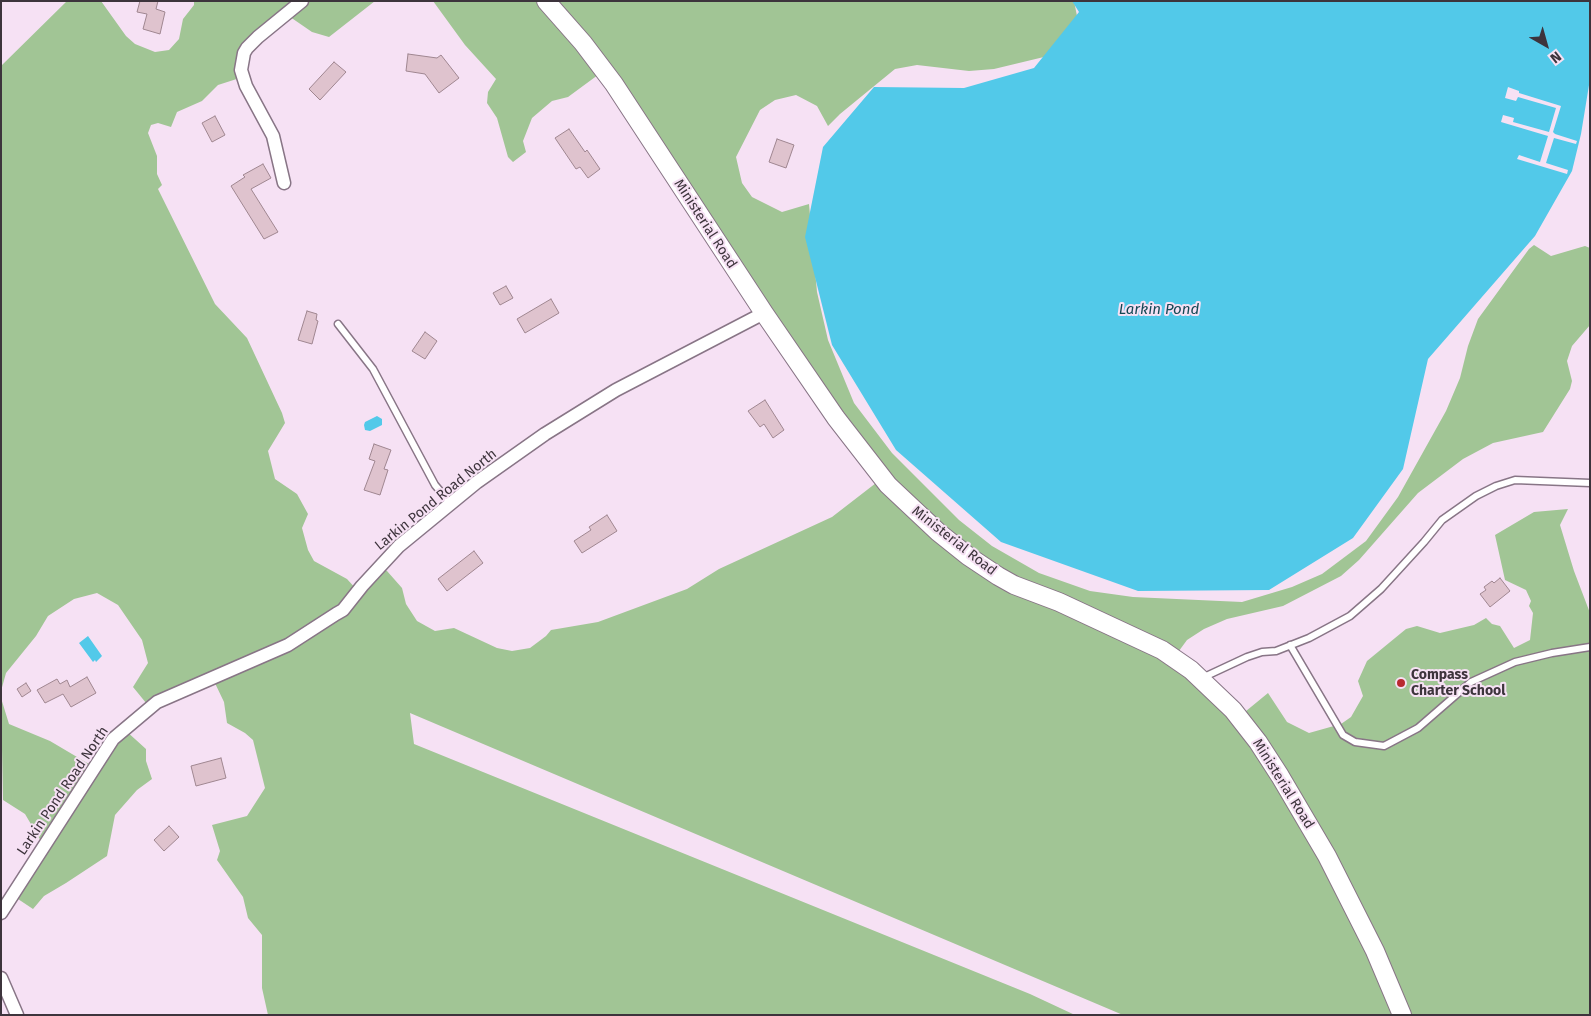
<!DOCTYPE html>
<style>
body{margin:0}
#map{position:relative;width:1591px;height:1016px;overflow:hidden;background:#f6e1f4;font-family:"Fira Sans",sans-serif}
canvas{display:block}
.frame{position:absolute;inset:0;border:2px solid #3d343c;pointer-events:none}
.north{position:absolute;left:1521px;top:20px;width:50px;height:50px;-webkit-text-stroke:4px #f6e1f4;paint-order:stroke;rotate:142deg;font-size:14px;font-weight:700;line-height:20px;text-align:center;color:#3d343c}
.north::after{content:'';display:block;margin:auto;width:18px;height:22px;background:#3d343c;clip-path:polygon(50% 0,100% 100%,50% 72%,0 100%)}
</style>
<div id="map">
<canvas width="1591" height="1016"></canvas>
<div class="frame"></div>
<div class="north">N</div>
</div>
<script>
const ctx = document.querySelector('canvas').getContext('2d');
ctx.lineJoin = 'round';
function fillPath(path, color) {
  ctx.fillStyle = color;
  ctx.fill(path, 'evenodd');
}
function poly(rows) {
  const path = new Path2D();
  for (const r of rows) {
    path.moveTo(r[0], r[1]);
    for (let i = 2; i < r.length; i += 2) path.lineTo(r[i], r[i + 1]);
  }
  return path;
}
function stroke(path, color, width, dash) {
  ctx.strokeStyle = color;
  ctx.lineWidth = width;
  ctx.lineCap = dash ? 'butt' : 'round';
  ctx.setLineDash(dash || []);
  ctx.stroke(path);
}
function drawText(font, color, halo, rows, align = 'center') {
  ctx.font = font + ' "Fira Sans",sans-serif';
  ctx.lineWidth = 4;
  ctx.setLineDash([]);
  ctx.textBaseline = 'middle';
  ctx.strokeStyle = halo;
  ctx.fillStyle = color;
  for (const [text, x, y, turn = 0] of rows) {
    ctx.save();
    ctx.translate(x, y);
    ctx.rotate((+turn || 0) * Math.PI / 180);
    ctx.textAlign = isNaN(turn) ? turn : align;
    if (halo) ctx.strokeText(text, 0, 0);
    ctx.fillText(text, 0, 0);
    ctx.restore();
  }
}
fillPath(poly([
 [67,1,101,1,126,36,135,44,155,52,169,50,179,39,183,19,194,5,194,1,375,1,329,37,312,32,280,10,268,21,251,43,246,76,218,85,202,101,177,112,171,127,158,123,151,125,148,133,157,156,157,174,162,185,158,189,215,304,247,338,282,413,285,423,268,451,275,479,297,494,308,514,302,528,308,550,314,561,347,579,358,591,381,568,387,571,402,588,406,604,417,621,435,631,454,628,497,648,512,651,530,648,546,636,551,630,598,622,687,589,719,569,832,517,876,483,602,72,568,97,552,101,532,118,523,141,526,152,513,162,508,157,497,118,487,103,488,92,496,79,465,45,433,1,1074,1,1078,21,1048,56,994,69,969,71,917,65,895,69,840,114,828,126,817,106,796,95,775,100,760,110,736,157,742,183,752,197,782,212,809,204,817,292,828,340,854,403,892,453,959,520,992,546,1039,573,1090,591,1133,597,1242,602,1292,587,1322,574,1366,541,1398,497,1446,411,1460,378,1468,346,1478,319,1529,249,1534,245,1551,256,1585,246,1590,248,1590,325,1572,346,1567,361,1572,381,1570,389,1543,432,1493,443,1463,459,1418,493,1359,560,1341,576,1283,606,1227,619,1204,629,1187,640,1176,655,1240,716,1268,693,1287,722,1309,733,1341,724,1351,717,1363,696,1358,681,1367,661,1406,629,1417,626,1440,633,1474,625,1486,618,1492,624,1500,626,1514,648,1530,640,1533,613,1529,606,1531,601,1526,590,1505,580,1495,535,1534,512,1568,509,1560,525,1574,571,1590,613,1590,1015,1123,1015,410,713,414,744,1030,994,1075,1015,268,1015,262,988,262,935,248,918,243,897,217,860,220,851,212,825,247,816,265,788,253,740,245,733,227,723,224,702,213,679,151,709,133,687,148,663,142,640,118,605,97,593,74,599,48,616,36,636,6,673,1,691,1,66],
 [1,698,9,724,50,741,94,767,125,730,146,749,146,761,152,779,137,790,115,815,107,856,66,883,44,896,33,909,15,897,45,848,25,814,3,800]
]), '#a1c595');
fillPath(poly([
 [1072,1,1590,1,1590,79,1581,134,1572,171,1535,236,1428,359,1403,469,1353,538,1269,590,1138,591,1001,542,896,450,832,345,805,237,823,147,874,87,964,88,1034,68,1079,12],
 [377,416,382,419,382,425,370,431,365,430,364,425,365,422],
 [88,636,102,656,96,662,95,660,93,662,79,643]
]), '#52c9e9');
fillPath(poly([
 [1508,87,1519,91,1519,93,1561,106,1553,132,1555,134,1577,141,1576,144,1554,138,1546,163,1568,170,1567,174,1517,159,1519,155,1540,162,1548,136,1501,122,1503,115,1514,118,1513,122,1549,132,1556,108,1518,97,1516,101,1505,98]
]), '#f6e1f4');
const building = poly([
 [140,1,158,1,156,9,165,12,160,34,143,29,147,14,137,12,140,1],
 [408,54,437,58,441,55,459,78,439,93,425,74,406,71,408,54],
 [334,62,346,72,320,100,309,89,334,62],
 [215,116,225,135,212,142,202,123,215,116],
 [569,129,585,152,587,150,600,169,588,178,580,167,576,169,555,138,569,129],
 [777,139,794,145,786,168,769,162,777,139],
 [263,164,271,178,251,189,278,232,264,239,231,186,245,177,243,175,263,164],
 [506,286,513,298,500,305,493,293,506,286],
 [551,299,559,313,525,333,517,319,551,299],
 [307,311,317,314,316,320,318,321,312,344,298,340,307,311],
 [425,332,437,341,425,359,412,351,425,332],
 [765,400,784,430,773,438,764,424,760,427,748,411,765,400],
 [374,444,391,450,384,469,388,470,380,495,364,490,375,461,369,459,374,444],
 [607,515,617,531,582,553,574,541,591,530,589,527,607,515],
 [474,551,483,563,447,591,438,579,474,551],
 [1500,578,1510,591,1490,607,1480,594,1486,590,1484,587,1492,581,1494,583,1500,578],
 [87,677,96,693,71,707,63,694,45,703,37,690,57,679,60,684,67,680,70,687,87,677],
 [26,683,31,691,22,697,17,689,26,683],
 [221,758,226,778,196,786,191,766,221,758],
 [169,826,179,837,164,851,154,840,169,826]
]);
fillPath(building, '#dfc3ce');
stroke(building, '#9f8690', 1);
const service = poly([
 [338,324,373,369,435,485,451,504],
 [1290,645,1343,735,1355,742,1384,746,1418,728,1471,682,1515,662,1552,653,1590,647],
 [1202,678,1247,657,1262,652,1276,651,1309,638,1350,616,1381,589,1424,542,1442,520,1476,496,1496,486,1515,480,1590,483]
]);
const minor = poly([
 [284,183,273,136,246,86,241,70,244,53,247,48,258,37,302,1],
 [1,913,113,739,157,702,288,645,336,614,343,610,362,586,399,546,477,482,545,434,616,390,764,313],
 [1,978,17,1015]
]);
const secondary = poly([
 [546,1,583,43,614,84,764,313,836,418,888,485,938,532,968,556,998,576,1014,585,1059,602,1162,650,1191,670,1233,710,1258,742,1280,776,1327,856,1375,951,1402,1015]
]);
stroke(service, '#887586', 9);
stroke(minor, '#887586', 15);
stroke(secondary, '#887586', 20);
stroke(service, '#fff', 6);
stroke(minor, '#fff', 12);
stroke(secondary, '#fff', 18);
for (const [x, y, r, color] of [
 [1401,683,5,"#b92930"]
]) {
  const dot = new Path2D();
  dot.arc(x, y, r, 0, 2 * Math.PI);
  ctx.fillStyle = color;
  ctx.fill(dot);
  stroke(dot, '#f6e1f4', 2);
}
drawText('14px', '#3d343c', '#f6e1f4', [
 ["Ministerial Road",705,224,57],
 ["Larkin Pond Road North",436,500,-39],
 ["Ministerial Road",954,541,38],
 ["Ministerial Road",1283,784,58],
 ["Larkin Pond Road North",63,791,-56]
]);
drawText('bold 14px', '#3d343c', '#f6e1f4', [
 ["Compass",1411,675],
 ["Charter School",1411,691]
], 'left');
drawText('italic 15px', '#134754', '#f6e1f4', [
 ["Larkin Pond",1159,310]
]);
</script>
